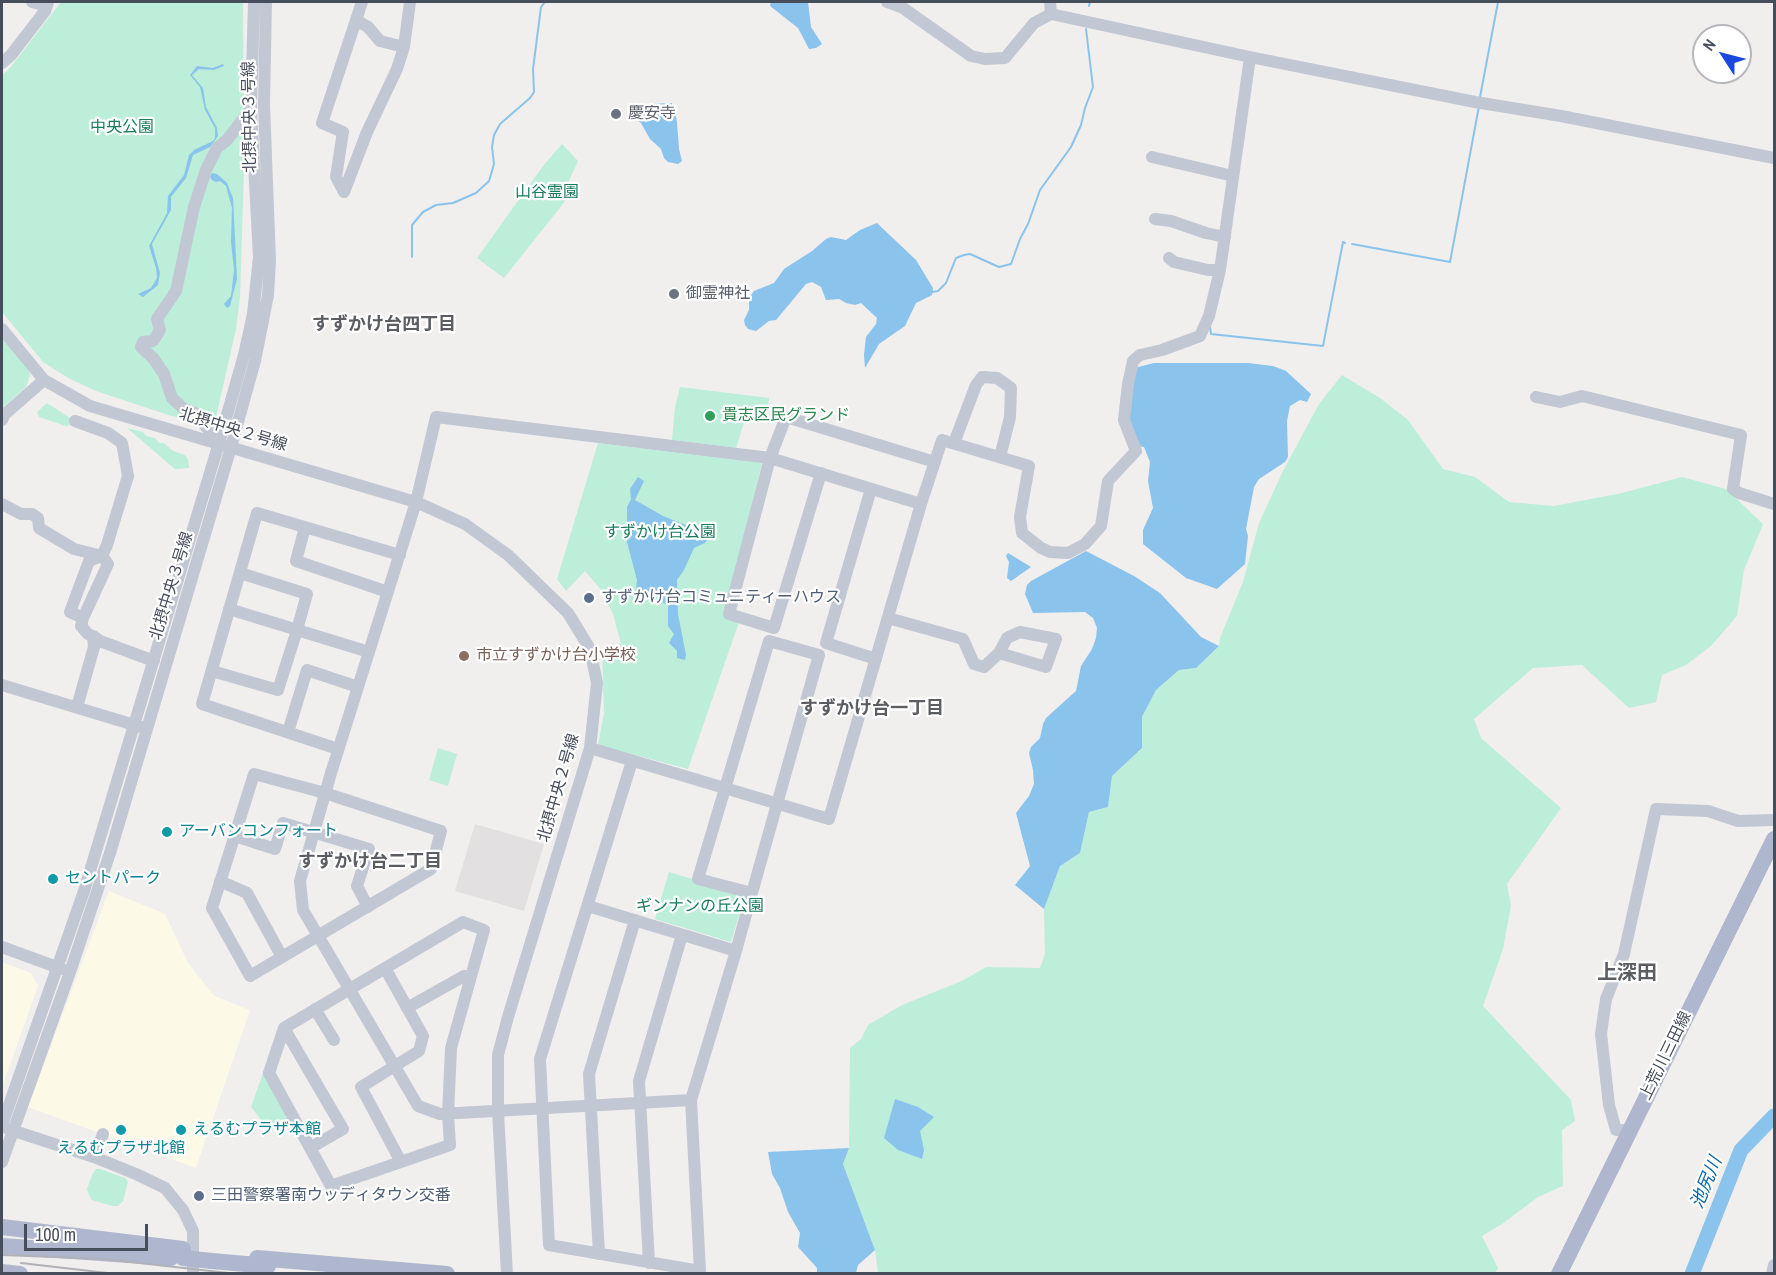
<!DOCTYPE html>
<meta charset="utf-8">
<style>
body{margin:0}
#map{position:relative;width:1776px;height:1275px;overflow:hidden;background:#f1eeee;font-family:"Archivo Narrow",sans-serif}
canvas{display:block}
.frame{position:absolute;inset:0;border:3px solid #464d5b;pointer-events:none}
.north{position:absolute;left:1692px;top:24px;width:60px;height:60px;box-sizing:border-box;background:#fff;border:2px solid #b5b8bd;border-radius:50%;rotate:306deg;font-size:16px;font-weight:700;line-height:24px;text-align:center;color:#464d5b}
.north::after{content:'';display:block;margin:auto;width:21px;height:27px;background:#1a48de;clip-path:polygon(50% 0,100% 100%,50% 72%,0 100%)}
.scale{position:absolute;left:24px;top:1224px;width:124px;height:27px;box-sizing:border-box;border:3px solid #464d5b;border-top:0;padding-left:8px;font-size:18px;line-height:21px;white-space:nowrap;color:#464d5b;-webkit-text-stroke:4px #fff;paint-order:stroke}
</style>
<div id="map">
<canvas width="1776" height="1275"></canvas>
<div class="frame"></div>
<div class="north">N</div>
<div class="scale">100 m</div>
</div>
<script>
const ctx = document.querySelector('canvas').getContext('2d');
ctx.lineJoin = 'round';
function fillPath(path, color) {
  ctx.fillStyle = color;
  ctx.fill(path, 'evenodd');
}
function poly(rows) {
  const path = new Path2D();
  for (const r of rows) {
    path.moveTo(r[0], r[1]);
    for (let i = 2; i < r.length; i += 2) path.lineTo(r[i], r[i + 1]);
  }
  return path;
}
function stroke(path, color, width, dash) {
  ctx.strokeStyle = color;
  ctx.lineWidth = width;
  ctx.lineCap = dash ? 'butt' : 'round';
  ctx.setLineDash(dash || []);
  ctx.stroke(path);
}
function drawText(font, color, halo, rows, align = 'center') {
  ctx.font = font + ' "Archivo Narrow","Noto Sans JP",sans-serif';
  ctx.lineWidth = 4.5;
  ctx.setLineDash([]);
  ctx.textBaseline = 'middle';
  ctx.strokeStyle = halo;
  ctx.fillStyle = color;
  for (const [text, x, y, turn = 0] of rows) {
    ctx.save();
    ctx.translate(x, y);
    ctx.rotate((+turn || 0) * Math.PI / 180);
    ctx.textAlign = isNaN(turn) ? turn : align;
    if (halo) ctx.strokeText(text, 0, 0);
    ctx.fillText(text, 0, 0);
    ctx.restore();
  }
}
fillPath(poly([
 [109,891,165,914,188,963,214,996,250,1010,196,1168,28,1107],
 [2,962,31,973,38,986,2,1087]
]), '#fcfae7');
fillPath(poly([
 [475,824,544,844,524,911,455,891]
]), '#e2e0e0');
fillPath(poly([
 [61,2,243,2,244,171,240,297,236,329,216,417,199,425,96,391,70,379,43,362,2,312,2,75,9,69],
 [562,144,578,161,568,183,566,200,504,278,477,258,543,166],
 [2,336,28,368,30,375,26,387,2,408],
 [1342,375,1380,398,1408,420,1443,469,1475,477,1509,502,1554,506,1622,493,1682,477,1726,489,1763,524,1744,570,1737,616,1711,646,1686,665,1662,675,1656,702,1629,708,1582,665,1533,668,1474,719,1481,738,1561,808,1507,884,1511,906,1503,949,1483,1006,1571,1100,1575,1121,1562,1130,1563,1186,1538,1197,1502,1224,1482,1236,1498,1268,1495,1273,878,1273,875,1250,843,1164,849,1148,850,1048,861,1039,868,1025,902,1005,962,981,986,967,1040,968,1045,954,1044,909,1060,866,1080,853,1089,812,1108,807,1112,776,1142,748,1142,717,1156,690,1179,670,1196,668,1219,646,1220,638,1243,582,1259,523,1283,471,1319,404],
 [680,387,769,398,768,407,747,413,736,448,672,440,675,407],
 [47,403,73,420,71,425,66,426,39,417,37,412],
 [127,428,143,432,146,436,155,438,159,443,164,443,173,451,185,455,188,460,189,468,175,469],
 [598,443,762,463,724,616,739,622,688,769,598,745,604,713,602,651,621,644,613,614,602,591,585,571,566,591,557,579],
 [438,748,457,754,448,786,429,780],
 [669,872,745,895,731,942,655,919],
 [263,1073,292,1125,269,1130,251,1107],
 [96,1169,100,1169,125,1178,128,1182,123,1201,118,1206,112,1206,92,1200,89,1195,87,1189,92,1175]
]), '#bceeda');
fillPath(poly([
 [771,2,808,2,811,27,822,44,816,48,809,49,798,28,770,6],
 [223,64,224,66,214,70,199,69,192,75,203,88,206,107,217,128,218,136,210,147,193,155,186,178,171,197,171,210,152,244,160,273,158,285,143,297,138,294,151,288,157,278,156,268,149,246,167,213,168,196,184,175,189,155,194,150,213,141,215,138,215,128,205,110,200,87,190,75,197,66,213,68],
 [672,103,672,110,675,112,677,122,679,149,682,161,678,164,668,162,664,158,661,149,650,139,641,123,630,114,630,105],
 [212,173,217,174,227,183,233,198,237,279,230,306,227,308,224,304,231,296,234,270,231,242,232,208,226,186,220,181,216,182,212,180,210,177],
 [877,223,916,260,933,288,932,295,916,303,905,326,879,344,865,368,864,355,866,337,876,324,877,318,861,303,855,305,846,303,839,299,826,300,821,287,812,282,806,284,776,320,769,321,756,331,748,329,745,325,744,320,749,310,749,298,754,291,774,283,784,269,812,251,826,239,831,237,846,240,860,230],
 [1154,363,1248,363,1273,366,1286,371,1311,394,1307,402,1300,400,1290,406,1287,421,1288,457,1285,462,1259,479,1254,487,1246,529,1248,536,1245,564,1217,589,1186,578,1143,544,1143,530,1153,508,1148,481,1150,462,1144,447,1137,446,1128,421,1134,373,1138,367],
 [638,477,644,481,635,500,663,516,711,535,705,543,694,548,684,570,677,580,678,614,686,655,685,660,677,658,677,651,669,643,674,634,668,626,668,605,663,603,663,599,649,591,642,593,640,598,635,596,637,580,627,542,627,507,631,499,630,489],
 [1086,551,1134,576,1160,593,1201,637,1219,646,1196,668,1179,670,1156,690,1142,717,1142,748,1112,776,1108,807,1089,812,1080,853,1060,866,1044,909,1015,885,1030,866,1016,813,1029,796,1034,784,1033,770,1029,753,1031,747,1040,738,1043,724,1046,718,1076,691,1081,666,1092,649,1096,638,1097,628,1093,618,1085,612,1033,613,1025,594,1027,585,1031,581],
 [1008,553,1031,567,1011,581,1007,578,1009,562,1006,556],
 [895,1099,918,1107,934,1117,920,1131,924,1150,922,1159,898,1150,884,1138],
 [849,1148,843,1164,875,1250,858,1265,856,1273,817,1273,817,1268,798,1247,800,1233,788,1212,780,1188,772,1174,768,1152]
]), '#8ac3eb');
stroke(poly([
 [1089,6,1090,2],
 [1480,97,1498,2],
 [1352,244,1450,262,1479,106],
 [412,257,412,225,423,212,436,205,453,203,476,193,489,181,494,164,492,147,494,135,500,124,530,98,534,92,533,69,541,7,545,2],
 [932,292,938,291,946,283,956,258,964,255,970,254,999,267,1011,264,1020,239,1028,224,1040,190,1071,147,1081,125,1085,108,1093,87,1086,29],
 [1210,327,1211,334,1323,346,1343,242,1345,243]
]), '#8ac3eb', 2);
stroke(poly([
 [1692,1274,1741,1150,1774,1116]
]), '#8ac3eb', 15);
stroke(poly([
 [32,2,47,6],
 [887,2,903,8,971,56,985,59,1005,58,1034,23,1051,14,1250,57,1475,102,1561,116,1774,158],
 [1050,2,1051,14],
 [356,20,368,27,380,41,404,47],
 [2,63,11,55,45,11,48,2],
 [1152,157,1233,176],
 [344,192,336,177,343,132,322,123,362,2],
 [344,192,367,132,397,69,404,47,410,2],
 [1155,219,1171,221,1206,233,1225,237],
 [1169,258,1174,262,1208,270,1220,270],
 [2,329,44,380,90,406,416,502,465,524,508,555,568,613,590,649,597,683,590,748,508,1017,498,1055,498,1112,507,1274],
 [1536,397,1560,402,1582,396,1741,435,1733,489,1739,493,1774,504],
 [2,420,5,414,44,380],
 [75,421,108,433,122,443,128,476,107,545,102,556,89,561,70,612,83,618,81,626,88,634,93,636,94,647,77,707],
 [219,443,195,413,184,409,172,398,164,374,153,358,141,347,143,342,153,341,157,335,160,330,157,319,176,291,194,207,206,170,217,148,227,140,251,109],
 [954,443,976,385,982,377,997,378,1011,388,1010,417,1000,457],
 [821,473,774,628,729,614,770,458,786,417,935,462],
 [871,489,826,643,876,659],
 [2,504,21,514,32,514,38,518,39,528,74,549,102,556,108,564,83,618],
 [305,527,296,561,388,592],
 [229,609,369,652],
 [888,618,963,639,974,664,984,667,999,653,1007,638,1020,632,1056,639,1046,667,999,653],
 [93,636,100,641,154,661],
 [212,671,278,690,297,630,307,594,240,573],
 [2,685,141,727],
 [288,732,307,670,358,687],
 [590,748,829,819,921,504,942,440,1029,466,1020,517,1022,533,1041,548,1050,552,1068,553,1085,544,1101,526,1108,481,1136,451,1124,420,1128,384,1133,361,1140,355,1162,350,1200,336,1209,316,1220,270,1250,57],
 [338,749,202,704,257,513,400,555],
 [632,761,540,1059,549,1245,700,1271,691,1100,736,951,752,893,777,804,819,655,769,641,698,879,752,893],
 [254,774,325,793,441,831,431,869,250,976,212,908,254,774],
 [235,836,275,849,283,823,369,849,357,886,368,907],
 [220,881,247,893,282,957],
 [588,906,736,951],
 [463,922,484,930,451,1048,448,1114,450,1145,331,1186,269,1073,284,1028,463,922],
 [2,947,62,969],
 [385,968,423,1036,419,1051,361,1087,401,1162],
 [407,1008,464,976,471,976],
 [315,1009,334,1040],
 [284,1028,343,1129,310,1148],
 [691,1100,440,1114,418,1106,303,910,300,881,331,773,416,502,436,417,770,458,921,504],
 [2,1125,84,891,219,443,244,355,253,314,259,257,251,109,254,2],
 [8,1129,94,1157,136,1174,165,1188,183,1210,193,1231,193,1274],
 [1629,1130,1616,1130,1609,1105,1601,1034,1606,999,1624,954,1656,809,1708,811,1738,821,1774,820],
 [94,1157,103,1134],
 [2,1162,70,972,110,853,231,447,255,361,268,295,270,261,264,104,266,2],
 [599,1254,589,1074,635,920],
 [649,1263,639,1081,682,935],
 [1772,1274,1774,1265]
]), '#c1c7d3', 12);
stroke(poly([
 [2,1227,183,1249],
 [2,1246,171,1258],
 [257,1258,447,1274],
 [212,1261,268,1266],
 [2,1272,20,1274],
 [1559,1274,1774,839]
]), '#aeb7cd', 16);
stroke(poly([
 [2,1255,104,1259,237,1274],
 [21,1263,116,1274]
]), '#b0b2b8', 2);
stroke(poly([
 [183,1258,212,1261]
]), '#aeb7cd', 16);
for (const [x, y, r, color] of [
 [616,114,6,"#6b7280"],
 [674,294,6,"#6b7280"],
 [710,416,6,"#2e9e5b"],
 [589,598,6,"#5c6f8a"],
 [464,656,6,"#8d6e63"],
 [167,832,6,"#0f9aa8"],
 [53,879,6,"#0f9aa8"],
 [121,1130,6,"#0f9aa8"],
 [181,1130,6,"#0f9aa8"],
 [199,1196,6,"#5c6f8a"]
]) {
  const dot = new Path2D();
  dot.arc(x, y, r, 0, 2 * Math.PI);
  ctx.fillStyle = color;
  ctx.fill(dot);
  stroke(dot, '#fff', 2);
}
drawText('16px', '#5b616d', '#fff', [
 ["慶安寺",628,114],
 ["御霊神社",686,294]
], 'left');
drawText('16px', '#464d5b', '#fff', [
 ["北摂中央３号線",250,117,-91],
 ["北摂中央２号線",233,430,17],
 ["北摂中央３号線",172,586,-73],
 ["北摂中央２号線",559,788,-74],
 ["上荒川三田線",1666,1056,-64]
]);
drawText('16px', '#177c5e', '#fff', [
 ["中央公園",122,128],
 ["山谷霊園",547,193],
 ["すずかけ台公園",660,533],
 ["ギンナンの丘公園",700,907]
]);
drawText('16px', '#27864d', '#fff', [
 ["貴志区民グランド",722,416]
], 'left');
drawText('16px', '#4e5e75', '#fff', [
 ["すずかけ台コミュニティーハウス",601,598],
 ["三田警察署南ウッディタウン交番",211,1196]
], 'left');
drawText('16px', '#785e54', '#fff', [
 ["市立すずかけ台小学校",476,656]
], 'left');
drawText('16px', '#0d838f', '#fff', [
 ["アーバンコンフォート",179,832],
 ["セントパーク",65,879],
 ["えるむプラザ本館",193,1130],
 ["えるむプラザ北館",121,1149,"center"]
], 'left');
drawText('bold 18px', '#5b5d63', '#fff', [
 ["すずかけ台四丁目",384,325],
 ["すずかけ台一丁目",872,709],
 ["すずかけ台二丁目",370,862]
]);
drawText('italic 18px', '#0d68a7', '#fff', [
 ["池尻川",1707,1183,-68]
]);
drawText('bold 20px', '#5b5d63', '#fff', [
 ["上深田",1627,974]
]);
</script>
